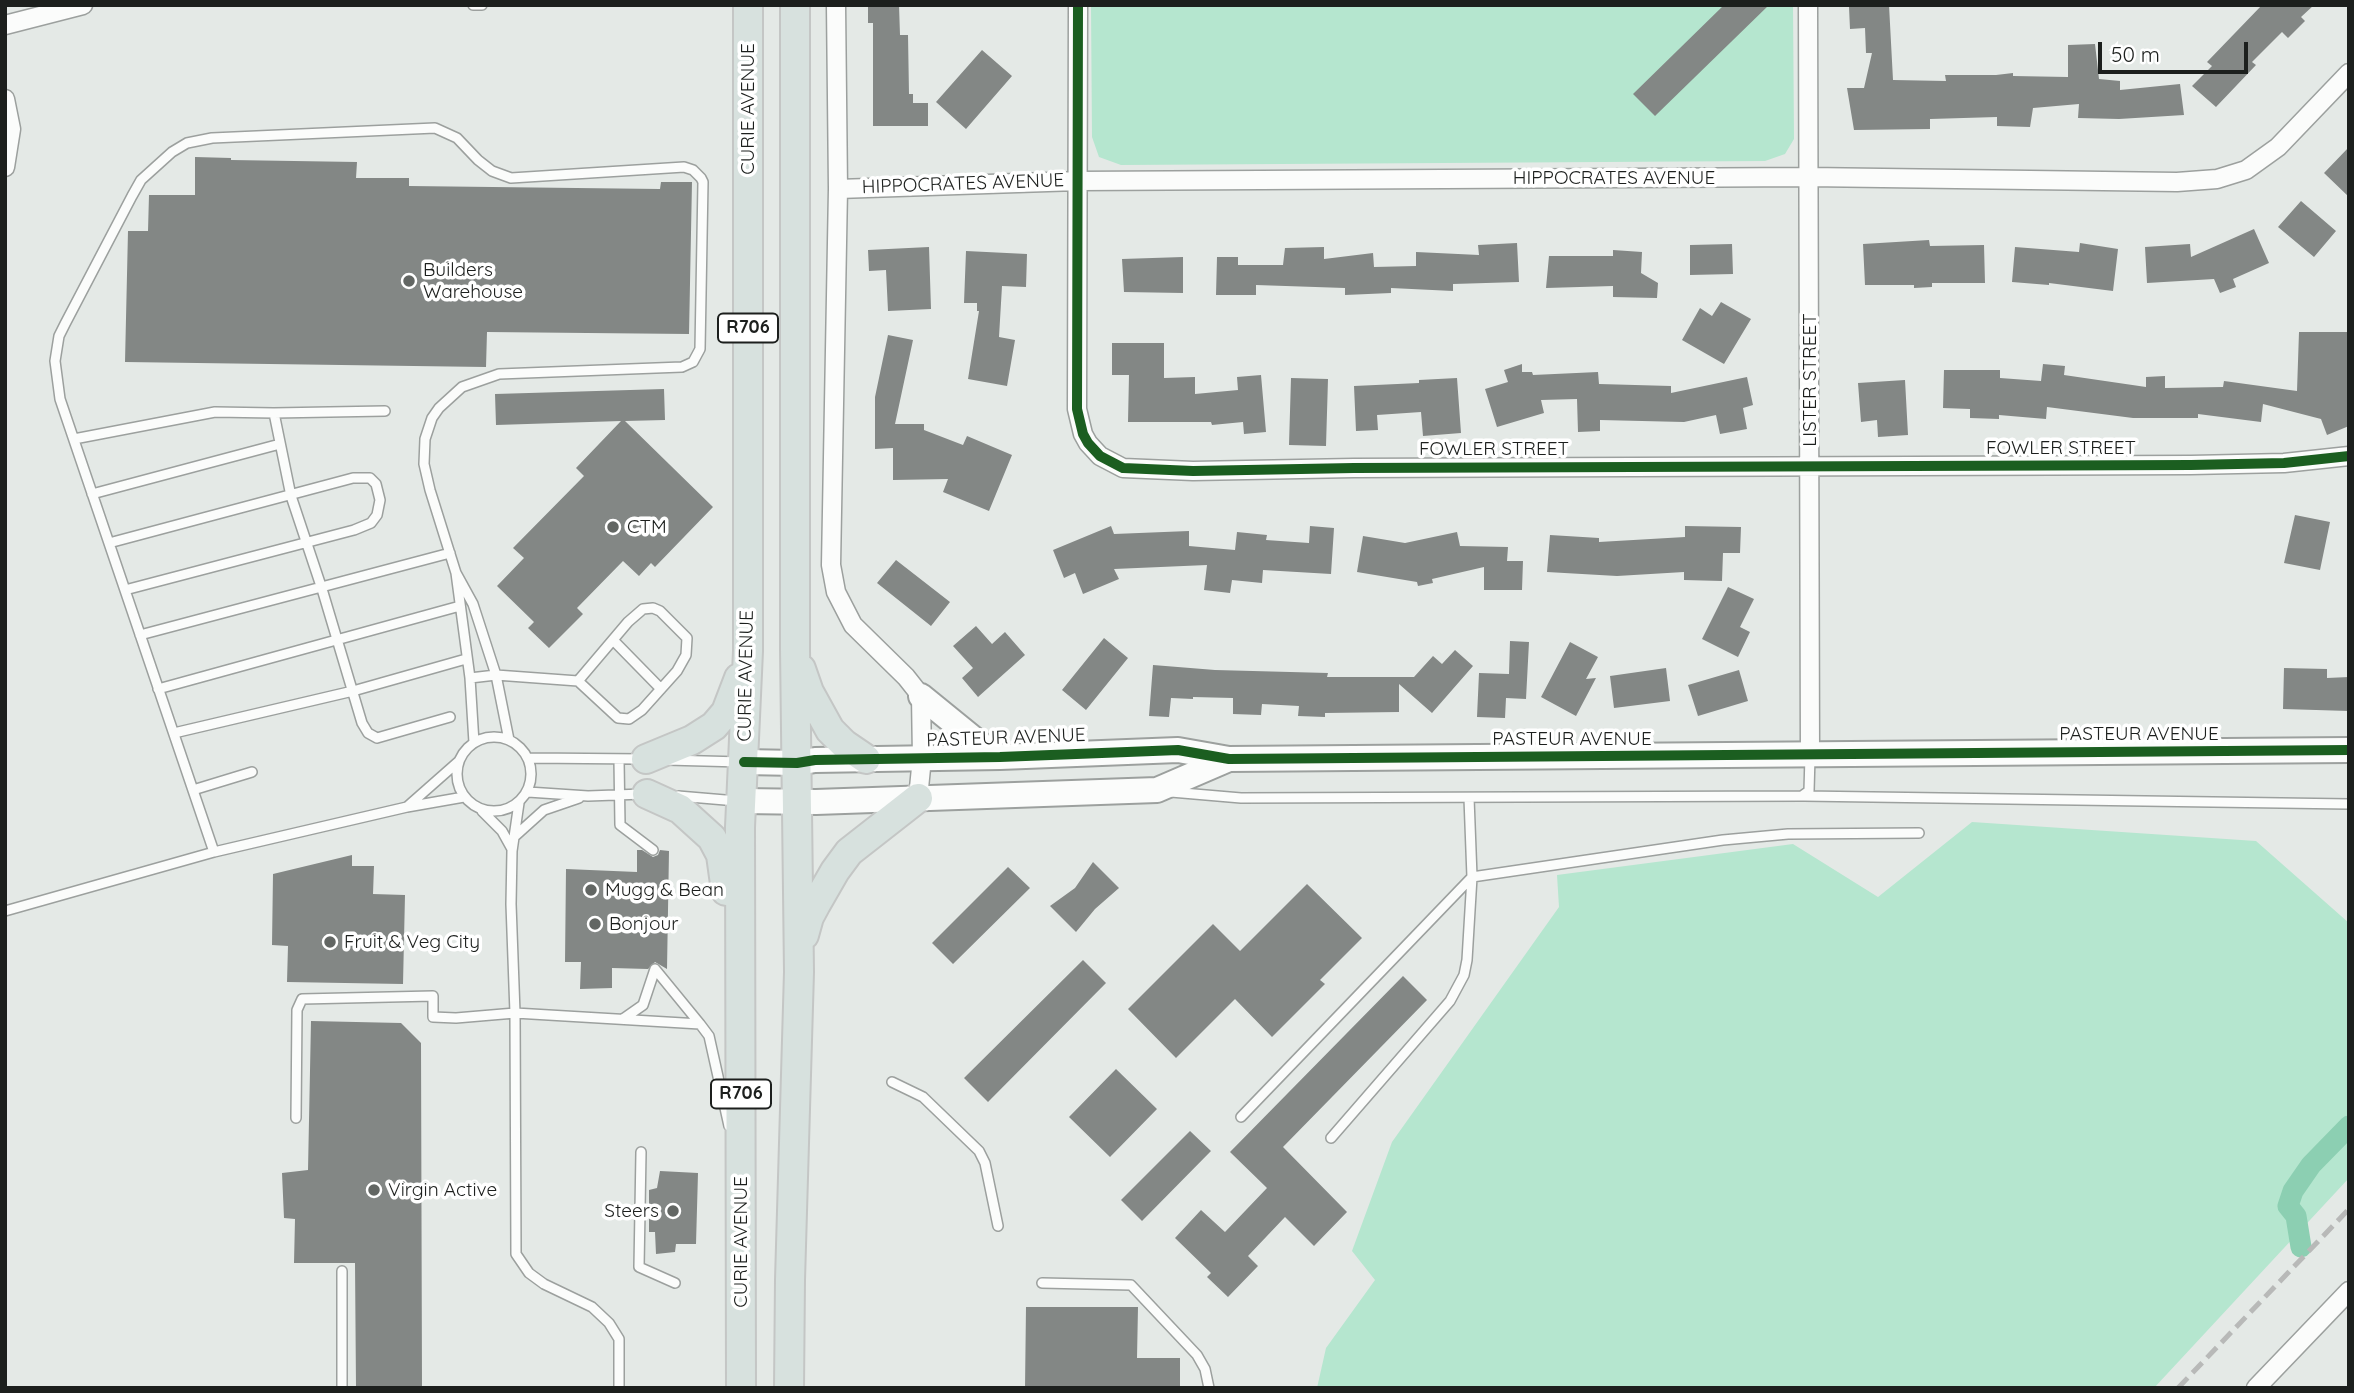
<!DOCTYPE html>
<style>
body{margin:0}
#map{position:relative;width:2354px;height:1393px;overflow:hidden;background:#e4e9e6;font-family:Quicksand,sans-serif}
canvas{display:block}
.frame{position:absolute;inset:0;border:7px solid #1c1f1d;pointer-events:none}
.scale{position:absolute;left:2098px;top:42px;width:150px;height:32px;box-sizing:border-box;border:4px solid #1c1f1d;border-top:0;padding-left:9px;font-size:21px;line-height:24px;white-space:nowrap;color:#1c1f1d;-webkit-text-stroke:5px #fff;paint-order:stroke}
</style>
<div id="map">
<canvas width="2354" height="1393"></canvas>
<div class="frame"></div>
<div class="scale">50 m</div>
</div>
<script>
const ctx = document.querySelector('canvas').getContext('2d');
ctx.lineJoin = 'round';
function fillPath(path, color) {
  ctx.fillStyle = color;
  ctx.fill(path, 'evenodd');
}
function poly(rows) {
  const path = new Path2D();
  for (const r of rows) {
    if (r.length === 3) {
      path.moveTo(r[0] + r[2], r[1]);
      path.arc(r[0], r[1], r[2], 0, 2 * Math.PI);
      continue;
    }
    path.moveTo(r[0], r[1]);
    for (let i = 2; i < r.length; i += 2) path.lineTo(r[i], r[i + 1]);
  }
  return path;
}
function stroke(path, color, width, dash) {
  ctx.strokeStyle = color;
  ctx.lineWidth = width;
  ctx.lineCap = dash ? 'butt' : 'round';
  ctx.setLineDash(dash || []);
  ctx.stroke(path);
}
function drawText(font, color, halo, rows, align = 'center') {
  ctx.font = font + ' Quicksand,sans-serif';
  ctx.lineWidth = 7;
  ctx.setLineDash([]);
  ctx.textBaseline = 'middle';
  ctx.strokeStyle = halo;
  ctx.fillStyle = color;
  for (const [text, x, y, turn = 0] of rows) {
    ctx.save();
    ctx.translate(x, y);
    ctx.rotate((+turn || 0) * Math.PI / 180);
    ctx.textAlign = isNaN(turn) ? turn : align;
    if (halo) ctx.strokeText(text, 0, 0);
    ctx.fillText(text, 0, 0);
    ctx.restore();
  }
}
fillPath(poly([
 [1091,5,1793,5,1794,139,1785,154,1765,161,1121,165,1099,157,1092,137],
 [1972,822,2256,841,2349,923,2349,1178,2154,1388,1317,1388,1326,1348,1375,1280,1352,1251,1392,1142,1559,907,1557,875,1793,844,1878,897]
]), '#b5e6cf');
stroke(poly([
 [2301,1247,2296,1216,2288,1206,2293,1191,2311,1165,2349,1126]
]), '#8ccfb2', 21);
fillPath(poly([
 [868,5,899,5,900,35,908,35,909,94,913,94,913,103,928,103,928,126,873,126,873,23,868,23],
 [1724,5,1769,5,1655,116,1633,94],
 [1889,5,1893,80,1946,81,1945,75,1996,75,2013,73,2013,76,2068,77,2068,45,2095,44,2099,79,2120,81,2120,90,2180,84,2184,115,2119,119,2078,118,2079,104,2033,108,2030,127,1997,126,1997,117,1930,119,1930,129,1854,130,1847,88,1864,88,1872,53,1866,53,1865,28,1850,29,1849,7],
 [2262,5,2314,5,2301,17,2305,21,2288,38,2282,32,2252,62,2256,65,2216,107,2192,86,2212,66,2207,62],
 [982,50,1012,76,966,129,936,102],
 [2349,147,2349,197,2324,173],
 [195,157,231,158,231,160,357,162,356,178,409,178,409,186,660,189,661,182,692,182,689,334,487,332,486,367,125,362,128,231,148,231,149,195,195,195],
 [2301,201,2336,231,2314,257,2278,227],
 [2254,229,2269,263,2233,279,2236,287,2220,293,2214,279,2147,283,2145,247,2190,244,2191,257],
 [1929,240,1930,246,1984,245,1985,283,1932,283,1932,287,1914,288,1914,285,1865,285,1863,244],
 [1517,243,1519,282,1453,284,1453,291,1391,288,1391,293,1345,295,1345,288,1256,285,1256,295,1216,295,1217,257,1238,257,1238,265,1283,265,1285,248,1324,247,1324,259,1373,253,1374,267,1416,266,1416,252,1479,255,1478,245],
 [2080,243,2118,249,2113,291,2049,283,2049,285,2012,282,2015,247,2079,252],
 [1732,244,1733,274,1690,275,1690,245],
 [929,247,931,309,888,311,886,270,869,271,868,250],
 [1613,250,1642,252,1641,273,1658,283,1657,298,1613,297,1613,286,1546,288,1549,256,1613,256],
 [966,251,1027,254,1026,287,1002,286,999,337,1015,340,1007,386,968,379,979,311,977,311,977,303,964,303],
 [1183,257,1183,293,1124,292,1122,259],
 [1721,302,1751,319,1724,364,1682,340,1700,308,1712,316],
 [2299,332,2349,332,2349,426,2327,435,2321,419,2263,404,2261,422,2198,414,2198,418,2133,418,2047,407,2046,419,1999,415,1999,419,1970,418,1970,409,1943,408,1944,370,2000,370,2000,378,2041,381,2043,364,2065,366,2064,375,2146,387,2146,377,2165,376,2165,388,2223,387,2224,381,2297,391],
 [888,335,913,340,895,424,924,424,924,430,963,445,967,436,1012,455,989,511,943,492,948,479,893,480,893,448,875,449,875,397],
 [1112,343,1164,343,1164,378,1195,377,1195,394,1238,390,1237,377,1261,375,1266,432,1244,434,1243,422,1212,425,1211,422,1128,422,1129,375,1112,375],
 [1522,364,1522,372,1532,372,1533,375,1598,372,1599,384,1671,386,1671,393,1747,377,1753,405,1743,408,1747,429,1720,434,1716,415,1684,422,1600,420,1600,431,1578,432,1577,399,1541,400,1544,413,1497,427,1485,389,1508,382,1504,370],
 [1291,378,1328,379,1326,446,1289,445],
 [1457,378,1461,433,1423,436,1421,412,1377,415,1378,430,1356,431,1354,386,1419,383,1419,380],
 [1905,380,1908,435,1878,437,1877,420,1861,422,1858,383],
 [664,389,665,420,625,421,713,507,655,567,651,563,639,576,623,561,577,608,583,614,549,648,528,628,534,622,497,586,524,558,513,548,584,476,576,468,621,421,496,425,495,394],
 [2295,515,2330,522,2320,570,2284,563],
 [1111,526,1114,534,1189,531,1189,546,1235,550,1237,532,1267,535,1266,540,1309,543,1310,526,1334,528,1331,574,1263,570,1262,583,1232,580,1230,593,1204,590,1207,565,1114,569,1119,579,1083,594,1075,573,1064,578,1053,550],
 [1685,526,1741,527,1740,553,1723,553,1722,581,1684,580,1684,572,1617,576,1547,572,1550,535,1599,538,1599,542,1685,537],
 [1457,532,1460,546,1508,547,1507,561,1523,561,1522,590,1484,590,1484,567,1432,579,1433,583,1418,586,1417,582,1357,572,1363,536,1405,543],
 [896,560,950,602,931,626,877,583],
 [1728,587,1754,599,1740,627,1750,632,1738,657,1702,639],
 [976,626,992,644,1005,632,1025,655,978,697,962,678,973,668,953,646],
 [1104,638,1128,658,1086,710,1062,690],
 [1510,641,1529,642,1526,699,1506,698,1505,718,1477,717,1479,673,1509,674],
 [1570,642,1598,657,1586,679,1596,678,1576,716,1541,697],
 [1455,650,1473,666,1432,713,1399,684,1399,712,1325,713,1325,717,1298,716,1299,706,1262,704,1261,715,1233,714,1233,698,1193,697,1193,699,1171,698,1169,717,1149,716,1153,665,1215,670,1328,673,1327,677,1414,677,1433,656,1442,664],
 [1666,668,1670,701,1614,708,1610,676],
 [2284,668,2327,669,2327,678,2349,677,2349,711,2283,709],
 [1739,670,1748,701,1698,716,1688,685],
 [637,850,642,850,653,857,658,855,660,850,669,851,667,969,655,962,648,969,612,968,612,988,580,989,581,962,565,962,566,869,637,872],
 [352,855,352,866,374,866,373,894,405,895,403,984,287,982,288,946,272,945,273,874],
 [1093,862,1119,888,1095,909,1076,932,1050,906,1075,888],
 [1008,867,1030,888,953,964,932,943],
 [1307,884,1362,938,1320,980,1325,984,1272,1037,1235,999,1176,1058,1128,1009,1213,924,1240,951],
 [1083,960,1106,983,988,1102,964,1078],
 [1403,976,1427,1000,1283,1147,1347,1212,1314,1246,1285,1217,1248,1256,1258,1266,1228,1297,1207,1277,1211,1273,1175,1238,1201,1210,1225,1232,1267,1188,1230,1152],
 [311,1021,401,1023,421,1043,422,1388,356,1388,355,1263,294,1263,295,1219,284,1218,282,1173,308,1170],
 [1116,1069,1157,1109,1110,1157,1069,1117],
 [1190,1131,1211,1151,1142,1221,1121,1200],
 [660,1171,698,1173,696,1244,676,1244,675,1252,656,1254,655,1232,649,1232,649,1190,657,1188],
 [1026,1307,1138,1307,1137,1358,1180,1358,1180,1388,1025,1388]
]), '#838785');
const lane = poly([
 [473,5,482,5],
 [274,413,385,411],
 [74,439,215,412,274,413,291,496,322,589,362,723,368,733,377,738,450,717],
 [92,494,280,444],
 [109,543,353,478,370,478,376,484,380,500,377,515,371,523,354,530,125,590],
 [140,635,450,553],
 [613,640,661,689],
 [470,678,496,675,578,681,618,718,629,719,642,710,677,671,686,655,687,638,660,611,653,608,643,609,628,622,578,681],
 [158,689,460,606],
 [174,733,353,691,466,659],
 [494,774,37],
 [474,743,470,678,456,573,473,604,496,675,509,740],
 [529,758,643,759],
 [619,760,620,825,653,850],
 [667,760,741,762],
 [193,790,252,772],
 [528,792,588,796,643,794],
 [1171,792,1241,798,1802,796,1809,791,1810,756],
 [678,796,737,801],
 [1804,796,2349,804],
 [1469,798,1472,877,1723,840,1788,834,1919,833],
 [519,803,512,851,511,904,515,1013,516,1254,529,1273,544,1284,592,1307,609,1323,619,1339,619,1388],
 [408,806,459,761],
 [482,811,502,831,512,849],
 [514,837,544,810,579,798],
 [214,852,60,399,55,361,59,336,65,324,132,196,141,180,172,152,187,143,212,138,435,128,457,138,478,160,492,171,511,178,684,167,693,170,701,178,703,182,700,349,693,362,682,367,499,374,462,387,439,408,432,418,425,439,424,464,430,490,456,573],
 [5,911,214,852,407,807,464,797],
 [655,969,700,1024],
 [623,1019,643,1005,655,969],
 [892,1082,923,1097,979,1151,985,1163,998,1226],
 [1241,1117,1472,877,1467,960,1464,975,1450,1001,1331,1138],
 [296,1118,297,1010,302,999,433,996,433,1017,456,1018,515,1013,700,1024,709,1036,729,1126],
 [641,1152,639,1267,675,1283],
 [342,1271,342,1388],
 [1042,1283,1131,1285,1197,1355,1205,1369,1209,1388]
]);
const street = poly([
 [836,5,838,189,831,565,836,592,853,625,906,677,921,696,922,758,918,798],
 [1078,5,1077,409,1083,434,1088,443,1100,456,1123,468,1193,471,1354,468,2191,465,2284,463,2349,456],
 [1808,5,1810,754],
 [5,25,83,5],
 [5,99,11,129,5,167],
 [838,189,1078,181,1809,177,2177,182,2217,179,2246,170,2278,147,2349,73],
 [2256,1388,2349,1291]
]);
const secondary = poly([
 [921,696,980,744,1000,757],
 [744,762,797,763,815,760,1000,757,1178,750,1229,759,2349,750],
 [743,801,816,802,1157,790,1229,759]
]);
const primary = poly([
 [801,669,809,692,830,730,844,744,866,759],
 [646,759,692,740,714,726,726,712,739,678],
 [647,794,680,809,712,838,721,855,726,891],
 [804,935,809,917,816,904,835,871,849,852,918,798],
 [741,1388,740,827,748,651,748,5],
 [789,1388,790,1280,799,972,795,649,795,5]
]);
stroke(lane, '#9ca09e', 12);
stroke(street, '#9ca09e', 21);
stroke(secondary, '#9ca09e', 28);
stroke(primary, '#c4c6c5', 32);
stroke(lane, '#fbfcfb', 9);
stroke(street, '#fbfcfb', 18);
stroke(secondary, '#fbfcfb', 24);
stroke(primary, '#d7e1de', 28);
stroke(poly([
 [2178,1388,2349,1209]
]), '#b8b9b8', 5, [14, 7]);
stroke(poly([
 [1078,5,1077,409,1083,434,1088,443,1100,456,1123,468,1193,471,1354,468,2191,465,2284,463,2349,456],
 [744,762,797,763,815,760,1000,757,1178,750,1229,759,2349,750]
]), '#1b5e20', 10);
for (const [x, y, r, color] of [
 [409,281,7,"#626663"],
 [613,527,7,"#626663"],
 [591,890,7,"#626663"],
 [595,924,7,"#626663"],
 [330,942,7,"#626663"],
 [374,1190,7,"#626663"],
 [673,1211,7,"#626663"]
]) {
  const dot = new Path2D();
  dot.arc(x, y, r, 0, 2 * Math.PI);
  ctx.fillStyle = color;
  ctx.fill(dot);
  stroke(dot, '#fff', 2.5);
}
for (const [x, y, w] of [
 [748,328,60],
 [741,1094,60]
]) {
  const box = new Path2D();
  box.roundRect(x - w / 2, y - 14.5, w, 29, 5);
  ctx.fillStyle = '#fff';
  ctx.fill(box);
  stroke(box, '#1c1f1d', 2);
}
drawText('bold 18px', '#1c1f1d', null, [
 ["R706",748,328],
 ["R706",741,1094]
]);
drawText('19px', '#1c1f1d', '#fff', [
 ["CURIE AVENUE",748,109,-90],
 ["HIPPOCRATES AVENUE",1614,178],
 ["HIPPOCRATES AVENUE",963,184,-2],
 ["LISTER STREET",1810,380,-90],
 ["FOWLER STREET",2061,448],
 ["FOWLER STREET",1494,449],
 ["CURIE AVENUE",746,676,-89],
 ["PASTEUR AVENUE",2139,734],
 ["PASTEUR AVENUE",1006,738,-2],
 ["PASTEUR AVENUE",1572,739],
 ["CURIE AVENUE",741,1242,-90]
]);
drawText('19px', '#1c1f1d', '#fff', [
 ["Builders",423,270],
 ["Warehouse",423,292],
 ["CTM",627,527],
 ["Mugg & Bean",605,890],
 ["Bonjour",609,924],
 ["Fruit & Veg City",344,942],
 ["Virgin Active",388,1190],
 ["Steers",659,1211,"right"]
], 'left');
</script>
